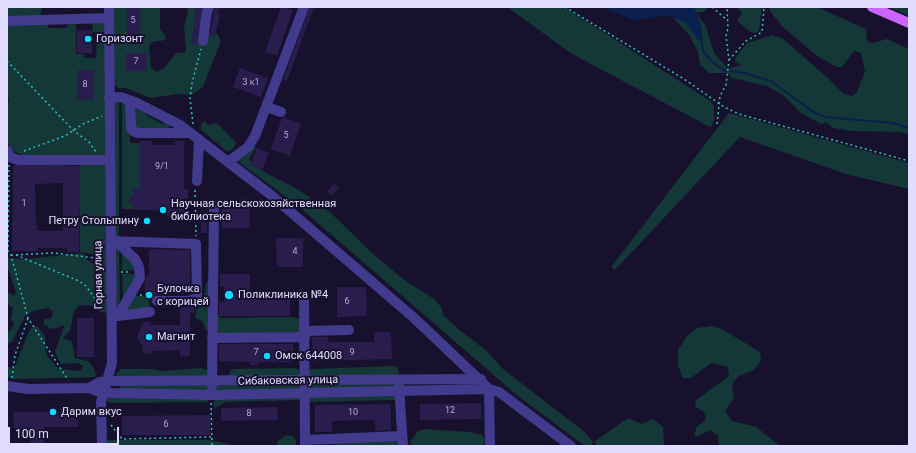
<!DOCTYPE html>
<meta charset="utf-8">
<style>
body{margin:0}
#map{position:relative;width:916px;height:453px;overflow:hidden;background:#17112d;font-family:Roboto,sans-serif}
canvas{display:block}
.frame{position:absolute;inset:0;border:8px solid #e2ddff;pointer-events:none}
.scale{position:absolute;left:8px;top:427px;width:111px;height:18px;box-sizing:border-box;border:2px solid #e2ddff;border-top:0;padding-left:5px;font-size:12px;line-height:14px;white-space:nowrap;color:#e2ddff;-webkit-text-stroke:3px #17112d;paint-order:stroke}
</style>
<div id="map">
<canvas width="916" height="453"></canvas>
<div class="frame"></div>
<div class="scale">100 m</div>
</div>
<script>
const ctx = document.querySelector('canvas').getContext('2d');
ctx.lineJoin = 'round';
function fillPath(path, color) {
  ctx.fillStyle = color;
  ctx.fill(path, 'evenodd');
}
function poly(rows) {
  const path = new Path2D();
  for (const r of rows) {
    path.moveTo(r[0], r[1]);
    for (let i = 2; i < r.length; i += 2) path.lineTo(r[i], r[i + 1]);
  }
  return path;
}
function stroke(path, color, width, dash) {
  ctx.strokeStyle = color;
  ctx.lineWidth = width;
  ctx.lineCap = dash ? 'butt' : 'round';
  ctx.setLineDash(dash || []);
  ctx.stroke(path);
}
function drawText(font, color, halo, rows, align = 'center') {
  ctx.font = font + ' Roboto,sans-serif';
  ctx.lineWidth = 4;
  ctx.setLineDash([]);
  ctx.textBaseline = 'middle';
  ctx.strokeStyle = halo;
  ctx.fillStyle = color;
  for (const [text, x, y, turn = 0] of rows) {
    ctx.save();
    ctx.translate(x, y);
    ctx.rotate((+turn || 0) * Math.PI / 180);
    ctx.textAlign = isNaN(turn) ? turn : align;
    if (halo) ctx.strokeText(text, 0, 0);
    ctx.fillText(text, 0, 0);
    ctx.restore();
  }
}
fillPath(poly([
 [7,7,42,7,41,14,40,16,7,16],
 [113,7,160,7,160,29,165,35,166,40,152,42,149,46,151,68,157,72,164,68,177,52,183,53,186,51,184,25,187,16,188,7,205,7,209,33,211,36,217,33,221,41,203,87,191,95,178,94,150,98,126,88,118,88,112,81],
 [507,7,564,7,709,100,714,106,714,120,711,126,710,127,572,54],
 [692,7,708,7,704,12,696,12,706,27,714,53,728,69,741,65,735,62,736,57,747,43,773,35,783,39,828,78,844,94,853,96,857,92,865,72,861,53,854,51,842,67,837,67,817,56,782,26,770,11,769,7,817,7,866,29,867,41,872,43,887,39,909,49,909,134,900,132,853,131,833,128,826,122,821,124,801,113,783,95,767,86,731,78,728,73,709,73,700,65,698,52,690,36,673,17,685,22,691,30,696,11],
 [736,7,762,7,759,30,756,33,750,32,737,21,742,13],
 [888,7,909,7,909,16],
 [68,21,106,22,105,31,99,33,93,32,92,22,76,23,76,54,84,54,83,58,96,58,97,41,99,38,106,39,108,313,100,312,94,306,80,305,74,311,70,331,63,338,72,342,75,358,88,361,93,367,96,374,95,377,14,379,7,377,7,367,14,368,30,329,37,326,45,336,45,350,48,357,59,369,81,371,83,366,77,363,61,364,57,357,55,351,64,327,63,325,57,328,51,329,43,324,45,319,51,318,53,312,49,308,33,311,25,316,12,342,7,344,7,334,14,325,11,319,13,308,7,303,7,292,14,296,16,292,7,265,7,258,27,259,81,253,86,255,87,260,94,264,97,294,101,299,99,285,100,255,80,252,79,162,66,163,66,166,28,165,22,155,10,150,7,138,7,102,9,101,7,90,7,22,48,22,48,28,67,28],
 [119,100,119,239,114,239,115,102],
 [122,101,125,101,129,116,130,143,140,143,140,189,133,189,133,196,128,201,133,205,133,209,122,209],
 [138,106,144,110,146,115,162,124,166,122,170,124,169,129,134,128,134,108],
 [729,113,909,163,909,189,846,174,740,137,616,269,613,269,612,266],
 [204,121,208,125,216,123,221,127,236,142,234,148,228,152,201,130,201,125],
 [253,147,256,147,249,160,264,172,296,188,330,212,371,252,403,279,434,299,442,308,443,315,457,328,487,351,503,369,586,433,593,442,591,445,585,446,519,397,297,205,240,163,237,159],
 [116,242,119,243,120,310,115,315],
 [122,250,133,260,136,270,122,271],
 [122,274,136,274,136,282,123,302],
 [209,279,216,311,220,318,292,317,300,319,302,334,226,340,215,331,206,330,202,321,195,318,196,309,204,304,206,283],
 [133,296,145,296,145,300,149,300,150,311,124,311],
 [712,326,722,329,760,352,761,360,754,370,739,376,733,382,732,390,734,398,725,411,732,421,756,427,780,446,719,446,718,436,710,430,696,437,694,435,697,426,705,421,706,417,704,412,696,407,695,401,729,376,728,367,711,363,691,378,683,378,678,366,678,350,687,336,697,328],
 [393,366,398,368,399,373,396,376,311,378,307,372,311,369],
 [201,368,208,370,209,374,206,376,117,376,116,373,121,369,150,369,162,371],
 [295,368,299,370,299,375,230,376,229,374,232,369],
 [300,383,301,389,218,392,214,387,215,384],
 [394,383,395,387,310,390,308,385],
 [207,384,209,390,120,391,120,388,122,385],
 [394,394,397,397,395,400,309,402,306,395],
 [301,396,302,400,225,402,215,408,213,404,217,397],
 [112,397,210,398,207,402,112,403,106,401,107,399],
 [628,418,642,424,653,419,663,427,664,444,666,446,597,446,594,442],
 [424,429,469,432,482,435,484,438,484,446,411,446,411,441,418,431],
 [286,435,292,436,296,440,296,446,277,446,278,441],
 [107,440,210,440,237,446,107,446],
 [397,440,400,446,338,446,337,443]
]), '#143737');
fillPath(poly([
 [596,7,692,7,696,11,702,29,702,39,698,40,685,22,673,17,666,16,632,20,608,9]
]), '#0a1f4d');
stroke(poly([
 [701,38,703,51,712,62,724,70,744,73,771,81,813,112,825,117,893,123,909,128]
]), '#0a1f4d', 2);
fillPath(poly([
 [127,7,140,7,140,35,127,35],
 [196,7,202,7,197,45,191,44],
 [215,7,221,7,217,14,220,15,215,36,210,35],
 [281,7,293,10,277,56,265,52],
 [310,7,314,7,287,81,283,80],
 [92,30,92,53,77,53,77,31],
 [126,53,147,53,146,71,126,71],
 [240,68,268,78,261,97,233,87],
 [77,70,94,70,94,100,77,100],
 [284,117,301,124,290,156,271,149,282,118],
 [140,141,151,141,152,145,175,145,175,141,184,141,184,189,188,189,188,218,167,218,167,210,133,210,133,205,128,201,133,196,133,189,140,189],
 [257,148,269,153,262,170,250,165],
 [13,165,79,166,79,252,67,252,67,248,38,248,38,251,12,251],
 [63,183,63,231,37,231,37,225,36,225,35,184],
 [334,183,339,187,332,196,327,192],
 [222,199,250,199,249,228,222,228],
 [201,222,207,222,207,233,201,233],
 [276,238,303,238,303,267,277,267],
 [149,249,190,250,190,293,157,295,153,296,151,300,145,300,145,282,146,276,149,276],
 [220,274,250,274,250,299,290,298,290,316,219,316,219,302,224,302,224,287,220,287],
 [337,287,366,287,367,316,337,317],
 [194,306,194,313,190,313,190,356,180,357,180,350,151,351,151,354,143,353,143,347,137,337,143,322,151,322,151,325,180,325,180,308],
 [77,318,94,318,94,357,77,357],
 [374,332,391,332,392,359,313,361,312,337,328,337,329,342,374,342],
 [219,344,293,344,293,362,259,362,259,365,250,365,250,362,219,361],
 [481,403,481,419,420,420,420,404],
 [391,404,391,430,375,431,375,420,332,421,332,432,315,432,315,405],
 [277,407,278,420,221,421,221,408],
 [13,412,77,412,78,427,44,427,44,446,30,446,30,428,14,428],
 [210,415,210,435,122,435,122,416]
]), '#291d4e');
stroke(poly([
 [565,7,684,79,724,107,739,114,909,161],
 [712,7,727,20],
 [729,60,746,41,762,32,764,7],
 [7,61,74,131,89,142,96,152],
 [193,124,190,98,192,83,201,49],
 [717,124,720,96,726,85,729,60,726,36,728,28,727,7],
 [24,151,65,136,83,124,102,116],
 [9,165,8,251,11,255,28,318,68,380],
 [195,190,196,236],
 [11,255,54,253,103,259],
 [16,255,79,281,86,286,103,310],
 [121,272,130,272],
 [140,295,145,295],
 [12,378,15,355,28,318],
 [211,403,212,446],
 [111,425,122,439,211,437]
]), '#2ec2bf', 1.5, [2, 3]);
stroke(poly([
 [7,21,109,18],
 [203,41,207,12,209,7],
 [109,98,121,97,137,103,180,125,228,162,248,147,255,136,304,7],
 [130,101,131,128,133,131,138,133,190,133],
 [267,107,281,112],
 [7,151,10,157,18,160,110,160],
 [228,162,271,195,413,317,489,389,499,392,571,446],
 [197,181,199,140],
 [111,241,196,244,197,297,195,299,187,301,157,301],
 [304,299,305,446],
 [112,316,118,316,140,278,139,267,135,259,120,245],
 [118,316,150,312],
 [305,331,349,330],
 [212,338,305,337],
 [7,386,28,389,89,388,97,391,112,393,213,395,489,389],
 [212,386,214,206],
 [399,386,403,446],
 [89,388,100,382,108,381,481,379],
 [489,389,490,446],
 [305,440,402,436],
 [102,446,101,402,112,363,109,7]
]), '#423b8d', 10);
stroke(poly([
 [872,7,909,23]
]), '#cc64ff', 10);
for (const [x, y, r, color] of [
 [88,39,4,"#09dcff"],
 [163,210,4,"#09dcff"],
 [147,221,4,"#09dcff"],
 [149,295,4,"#09dcff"],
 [229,295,5,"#09dcff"],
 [149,337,4,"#09dcff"],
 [267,356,4,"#09dcff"],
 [53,412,4,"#09dcff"]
]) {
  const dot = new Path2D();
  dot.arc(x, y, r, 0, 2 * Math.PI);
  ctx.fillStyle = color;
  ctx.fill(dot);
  stroke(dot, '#17112d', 1.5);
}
drawText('9px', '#b4add3', null, [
 ["5",133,21],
 ["7",136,62],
 ["3 к1",251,83],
 ["8",85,85],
 ["5",286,136],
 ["9/1",162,167],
 ["1",24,204],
 ["4",295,252],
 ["6",347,302],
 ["7",256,353],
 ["9",352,353],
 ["12",450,411],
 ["10",353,413],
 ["8",249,414],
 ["6",166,425]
]);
drawText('11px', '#e2ddff', '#17112d', [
 ["Горизонт",96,39],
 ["Научная сельскохозяйственная",171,204],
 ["библиотека",171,217],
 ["Петру Столыпину",139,221,"right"],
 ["Булочка",157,289],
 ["с корицей",157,302],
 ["Поликлиника №4",238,295],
 ["Магнит",157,337],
 ["Омск 644008",275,356],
 ["Дарим вкус",61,412]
], 'left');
drawText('11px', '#e2ddff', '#17112d', [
 ["Горная улица",99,275,-91],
 ["Сибаковская улица",288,381,-1]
]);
</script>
